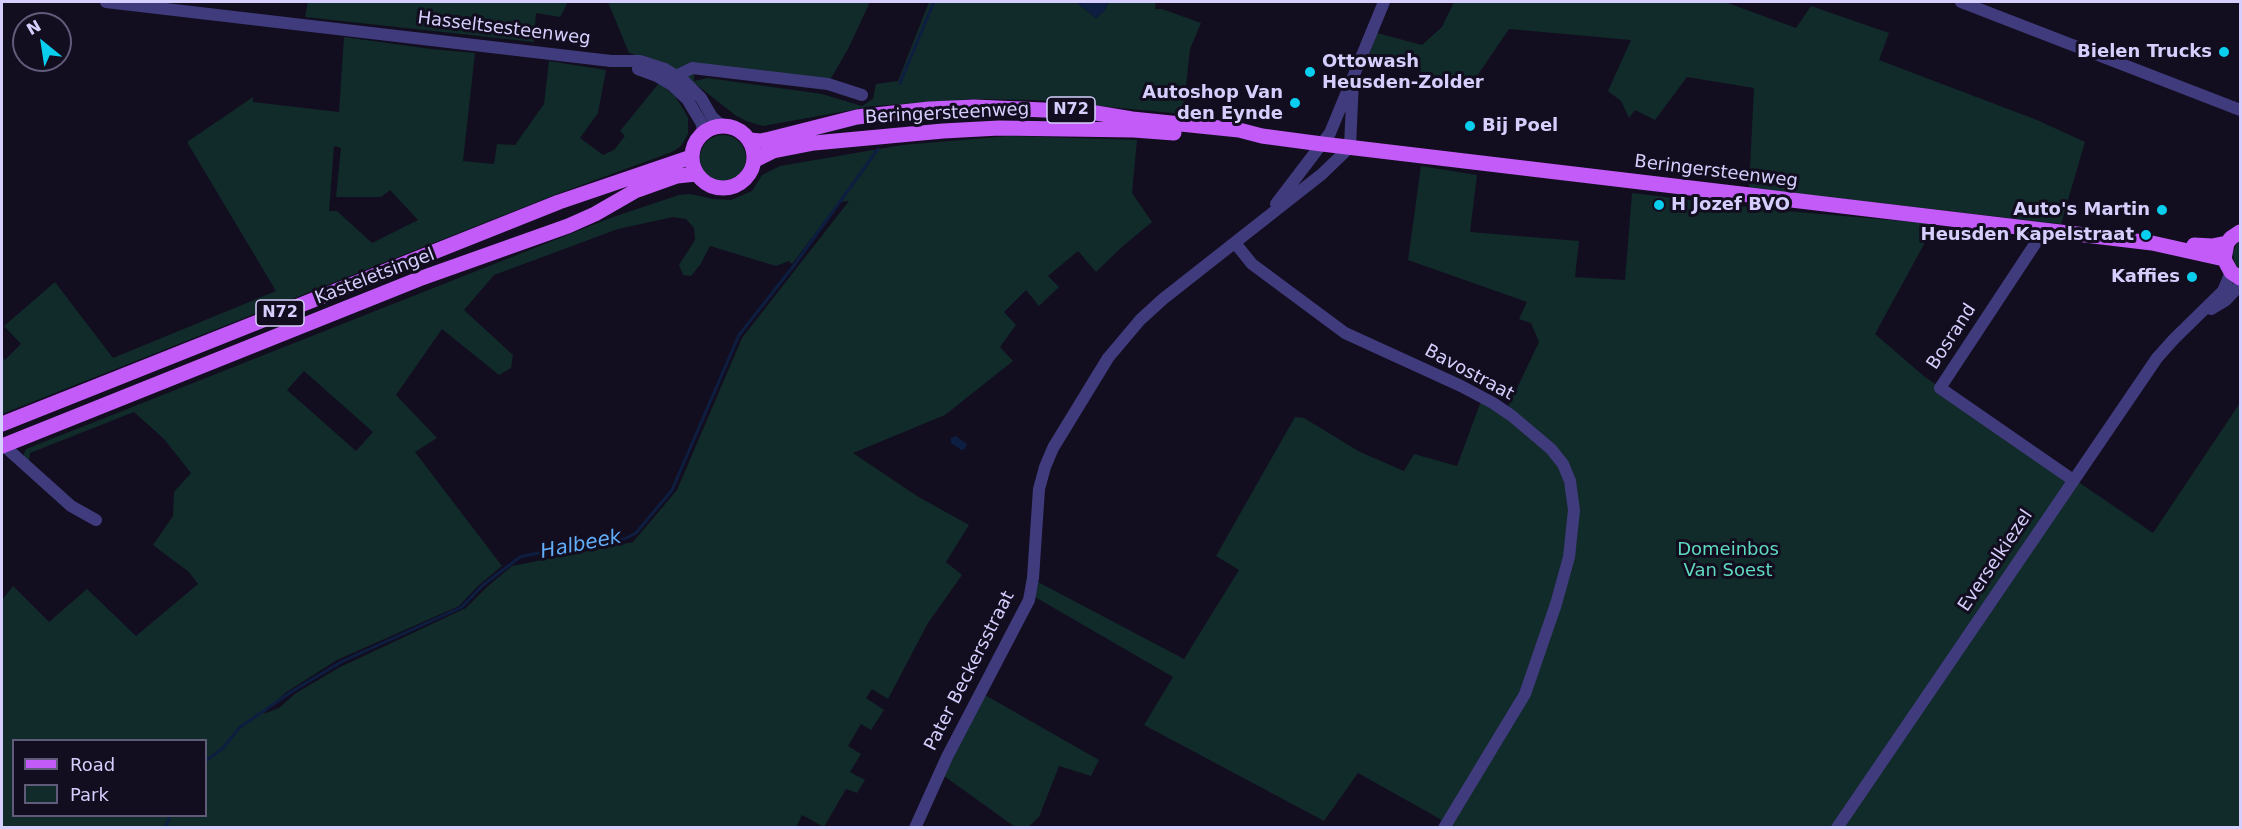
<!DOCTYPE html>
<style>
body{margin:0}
#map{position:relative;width:2242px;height:829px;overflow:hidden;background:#120e20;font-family:"DejaVu Sans",sans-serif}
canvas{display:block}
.frame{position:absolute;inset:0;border:3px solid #d6cffd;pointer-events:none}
.legend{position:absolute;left:12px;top:739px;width:195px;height:78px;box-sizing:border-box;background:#120e20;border:2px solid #605b78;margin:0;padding:8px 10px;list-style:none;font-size:18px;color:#d6cffd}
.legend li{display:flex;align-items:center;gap:12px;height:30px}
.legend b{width:30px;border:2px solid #605b78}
.north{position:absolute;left:12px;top:12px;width:60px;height:60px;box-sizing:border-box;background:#120e20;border:2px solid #605b78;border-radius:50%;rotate:330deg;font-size:16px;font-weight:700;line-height:24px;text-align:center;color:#d6cffd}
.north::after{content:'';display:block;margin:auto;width:21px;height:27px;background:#0aceee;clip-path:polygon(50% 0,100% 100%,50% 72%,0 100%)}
</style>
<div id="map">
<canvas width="2242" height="829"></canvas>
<div class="frame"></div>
<ul class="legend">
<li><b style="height:8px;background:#c35bf8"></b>Road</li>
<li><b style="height:16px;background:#112a2a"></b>Park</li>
</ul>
<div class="north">N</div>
</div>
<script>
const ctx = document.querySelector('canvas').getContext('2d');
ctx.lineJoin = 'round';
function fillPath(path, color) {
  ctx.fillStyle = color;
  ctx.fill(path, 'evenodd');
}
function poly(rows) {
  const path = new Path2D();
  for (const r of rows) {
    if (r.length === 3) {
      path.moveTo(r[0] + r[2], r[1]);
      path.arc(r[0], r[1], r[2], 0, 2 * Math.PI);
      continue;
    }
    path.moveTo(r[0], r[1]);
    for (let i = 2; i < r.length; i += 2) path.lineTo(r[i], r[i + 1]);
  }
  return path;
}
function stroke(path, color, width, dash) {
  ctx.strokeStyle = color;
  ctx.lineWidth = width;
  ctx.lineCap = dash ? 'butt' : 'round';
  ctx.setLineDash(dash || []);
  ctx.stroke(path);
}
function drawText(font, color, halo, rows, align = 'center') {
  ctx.font = font + ' "DejaVu Sans",sans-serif';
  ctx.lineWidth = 6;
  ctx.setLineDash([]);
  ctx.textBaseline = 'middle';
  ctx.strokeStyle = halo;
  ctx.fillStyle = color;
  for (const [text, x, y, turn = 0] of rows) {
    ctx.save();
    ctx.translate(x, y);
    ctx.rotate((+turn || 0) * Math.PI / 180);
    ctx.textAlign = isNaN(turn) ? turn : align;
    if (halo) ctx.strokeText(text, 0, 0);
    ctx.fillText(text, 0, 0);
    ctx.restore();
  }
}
fillPath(poly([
 [308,2,568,2,560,17,536,13,534,42,305,17],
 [608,2,870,2,848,49,830,80,694,70,694,81,708,78,822,94,862,106,873,99,876,84,898,81,929,2,1076,2,1096,18,1104,11,1109,2,1156,2,1155,9,1162,9,1201,23,1190,49,1183,114,1036,100,969,99,874,106,763,126,746,121,735,115,679,71,663,63,629,53],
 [1454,2,1725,2,1796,28,1811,6,1889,33,1879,60,2037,120,2085,142,2061,224,1749,188,1754,88,1687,77,1655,120,1635,110,1629,118,1621,101,1608,91,1631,40,1509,29,1473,82,1420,75,1421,68,1366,64,1377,33,1422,45,1442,27],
 [344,37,431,49,475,53,463,161,494,164,497,144,515,145,544,104,549,61,606,70,598,113,580,138,603,155,614,150,625,136,620,131,659,83,675,96,684,110,688,118,688,134,681,146,672,152,557,194,2,414,2,357,5,360,21,344,4,326,55,282,113,358,276,291,187,142,253,97,253,102,339,112],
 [334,146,341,148,336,197,381,197,390,190,418,220,372,243,337,211,329,211],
 [723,158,23],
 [1010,136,1137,140,1132,193,1152,222,1123,246,1096,272,1078,251,1048,276,1059,287,1039,306,1026,290,1004,312,1016,325,1000,347,1013,361,945,415,853,453,917,496,969,525,946,562,962,575,928,623,888,699,872,689,866,698,884,710,871,730,861,724,848,746,861,754,850,772,865,780,857,793,846,789,824,827,802,815,796,828,2,828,2,600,13,586,49,622,87,589,136,636,198,584,189,572,153,545,173,516,174,492,191,473,164,439,134,412,30,453,29,461,22,459,26,449,613,217,679,195,690,194,713,199,731,200,752,191,762,175,780,166,902,145],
 [849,201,742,338,677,490,633,542,512,566,488,586,466,608,340,667,296,693,279,708,263,714,285,693,337,660,459,606,479,585,502,566,415,452,437,438,396,395,442,329,499,375,511,368,513,355,464,310,494,275,618,229,673,217,686,219,694,228,695,240,679,265,683,275,691,276,700,265,710,246,776,266,789,261,792,264,839,202],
 [304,371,373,432,356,451,287,390],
 [14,740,206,740,206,816,14,816],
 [1421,166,1477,175,1470,232,1579,241,1575,277,1625,280,1632,193,1764,209,1935,224,1875,334,1925,377,2153,533,2240,403,2240,827,1444,827,1440,819,1358,773,1324,821,1144,725,1173,677,1035,597,1038,582,1184,659,1239,570,1216,556,1295,417,1304,418,1360,452,1404,471,1414,454,1457,466,1481,401,1508,407,1539,342,1531,323,1519,319,1527,302,1408,260],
 [2240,241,2240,269,2235,264,2233,253,2236,245],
 [985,695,1099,760,1091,776,1059,766,1039,817,1028,827,1015,827,944,776]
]), '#112a2a');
fillPath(poly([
 [1076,2,1109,2,1104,11,1096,18],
 [956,436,967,444,965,449,961,450,951,443,951,438]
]), '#0d1e40');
stroke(poly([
 [900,83,934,2],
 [206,761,223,748,239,728,291,692,341,662,462,607,483,585,520,557,574,545,624,539,636,533,672,490,739,335,795,264,878,149],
 [165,828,170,816]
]), '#0d1e40', 3);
stroke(poly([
 [106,2,611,61,640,61,665,69,683,80,701,98,712,117,722,126],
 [1961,2,2240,110],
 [638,69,657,76,672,85,687,99,702,124,703,133],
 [676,76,692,68,828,84,862,95],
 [1276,204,1330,133,1384,2],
 [2042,230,2035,244,1940,388,2073,480],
 [1235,243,1252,264,1345,333,1461,386,1493,403,1512,416,1551,449,1563,464,1570,481,1574,510,1569,557,1556,604,1525,694,1444,828],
 [2211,309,2226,300,2240,285],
 [3,445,71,506,96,520],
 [915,828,947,757,1029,600,1033,578,1039,489,1045,467,1053,448,1108,358,1140,320,1163,299,1322,174,1350,147,1353,79],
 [1837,828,2157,358,2174,339,2223,291,2231,272]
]), '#403b7d', 12);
stroke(poly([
 [723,157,31],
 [750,140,760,141,770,139,857,117,929,109,974,107,1090,112,1132,119,1239,130,1262,136,1322,144,2152,243,2224,259],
 [755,160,773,151,814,143,943,131,999,128,1134,130,1174,133],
 [2240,232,2231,238,2227,243,2224,259,2231,272,2240,278],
 [2194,245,2212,246,2227,243],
 [2,424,559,202,691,157],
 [2,446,419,279,568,226,595,214,635,191,677,176,696,174]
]), '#c35bf8', 15);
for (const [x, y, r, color] of [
 [2224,52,6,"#0aceee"],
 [1310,72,6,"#0aceee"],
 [1295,103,6,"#0aceee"],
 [1470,126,6,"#0aceee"],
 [1659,205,6,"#0aceee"],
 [2162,210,6,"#0aceee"],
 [2146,235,6,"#0aceee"],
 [2192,277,6,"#0aceee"]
]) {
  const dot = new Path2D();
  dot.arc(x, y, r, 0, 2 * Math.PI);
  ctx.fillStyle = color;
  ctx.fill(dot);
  stroke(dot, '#120e20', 2);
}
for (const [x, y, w] of [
 [1071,110,48],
 [280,313,48]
]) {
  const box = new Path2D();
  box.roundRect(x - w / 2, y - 13, w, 26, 4.5);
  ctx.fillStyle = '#120e20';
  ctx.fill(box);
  stroke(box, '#d6cffd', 1.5);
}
drawText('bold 16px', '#d6cffd', null, [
 ["N72",1071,110],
 ["N72",280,313]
]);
drawText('18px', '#d6cffd', '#120e20', [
 ["Hasseltsesteenweg",504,29,7],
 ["Beringersteenweg",947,114,-3],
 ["Beringersteenweg",1716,172,7],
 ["Kasteletsingel",375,277,-21],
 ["Bosrand",1952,337,-57],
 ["Bavostraat",1469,373,28],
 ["Everselkiezel",1996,561,-56],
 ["Pater Beckersstraat",970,671,-63]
]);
drawText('bold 18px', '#d6cffd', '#120e20', [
 ["Bielen Trucks",2212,52],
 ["Ottowash",1322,62,"left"],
 ["Heusden-Zolder",1322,83,"left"],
 ["Autoshop Van",1283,93],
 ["den Eynde",1283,114],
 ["Bij Poel",1482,126,"left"],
 ["H Jozef BVO",1671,205,"left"],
 ["Auto's Martin",2150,210],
 ["Heusden Kapelstraat",2134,235],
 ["Kaffies",2180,277]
], 'right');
drawText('18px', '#5fd9bf', '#120e20', [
 ["Domeinbos",1728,550],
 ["Van Soest",1728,571]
]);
drawText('italic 20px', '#62adf8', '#120e20', [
 ["Halbeek",581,545,-11]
]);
</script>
